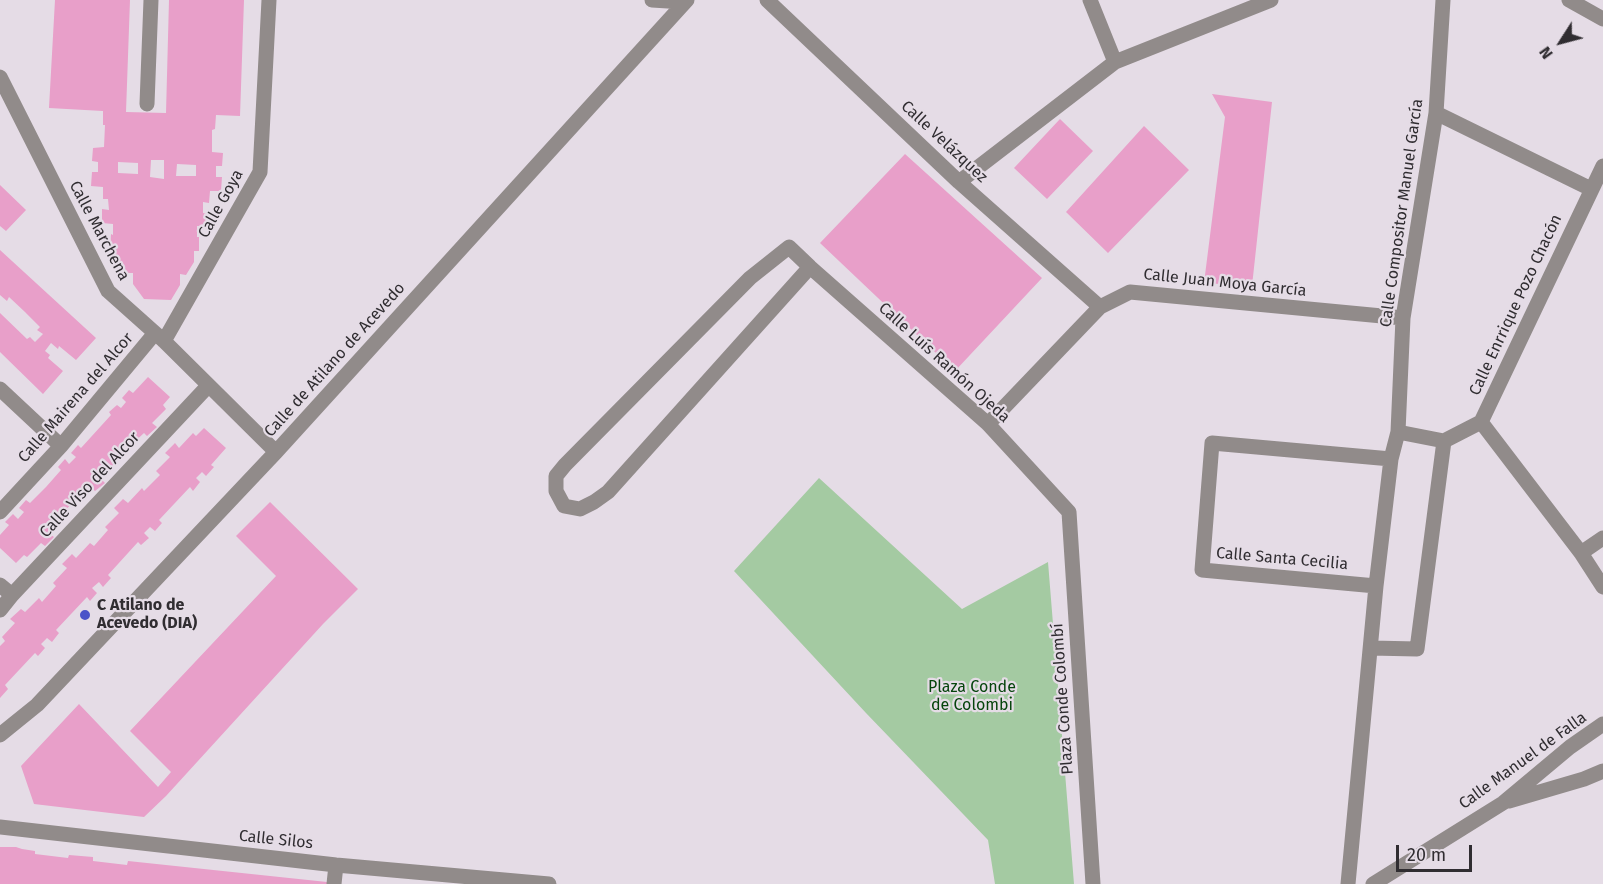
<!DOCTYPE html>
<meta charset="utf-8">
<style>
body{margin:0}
#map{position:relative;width:1603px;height:884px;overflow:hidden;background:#e5dce6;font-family:"Fira Sans",sans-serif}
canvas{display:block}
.north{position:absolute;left:1531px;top:12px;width:60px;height:60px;-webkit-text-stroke:4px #e5dce6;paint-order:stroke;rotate:234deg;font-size:16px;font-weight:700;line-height:24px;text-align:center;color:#302d31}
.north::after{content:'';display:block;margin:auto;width:21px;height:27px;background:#302d31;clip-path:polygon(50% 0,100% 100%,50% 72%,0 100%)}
.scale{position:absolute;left:1396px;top:845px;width:76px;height:27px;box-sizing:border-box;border:3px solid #302d31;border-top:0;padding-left:8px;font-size:18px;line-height:21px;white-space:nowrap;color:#302d31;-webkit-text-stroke:4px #e5dce6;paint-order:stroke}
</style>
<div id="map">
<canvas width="1603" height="884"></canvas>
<div class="north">N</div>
<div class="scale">20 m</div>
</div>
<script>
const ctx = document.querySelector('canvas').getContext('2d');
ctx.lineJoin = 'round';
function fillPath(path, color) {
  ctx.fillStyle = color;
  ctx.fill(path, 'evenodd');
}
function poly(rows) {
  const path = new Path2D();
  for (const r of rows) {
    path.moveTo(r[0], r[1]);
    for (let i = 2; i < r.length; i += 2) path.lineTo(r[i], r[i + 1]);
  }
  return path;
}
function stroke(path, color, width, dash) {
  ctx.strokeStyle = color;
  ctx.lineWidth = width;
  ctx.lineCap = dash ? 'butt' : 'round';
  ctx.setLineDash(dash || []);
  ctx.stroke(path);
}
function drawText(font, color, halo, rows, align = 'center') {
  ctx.font = font + ' "Fira Sans",sans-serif';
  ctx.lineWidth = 4.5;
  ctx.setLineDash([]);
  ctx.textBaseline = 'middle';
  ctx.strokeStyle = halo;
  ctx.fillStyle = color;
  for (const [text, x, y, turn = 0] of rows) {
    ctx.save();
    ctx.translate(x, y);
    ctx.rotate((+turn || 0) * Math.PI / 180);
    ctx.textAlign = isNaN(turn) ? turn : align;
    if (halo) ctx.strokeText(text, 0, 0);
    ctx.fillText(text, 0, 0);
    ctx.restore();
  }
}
fillPath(poly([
 [819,478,962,609,1048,562,1074,884,995,884,988,840,866,713,734,571]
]), '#a4caa2');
fillPath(poly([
 [55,0,130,0,126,112,166,113,169,0,244,0,240,116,216,115,215,129,212,130,212,152,223,153,222,166,216,166,216,177,222,177,221,191,210,191,209,203,203,202,203,213,210,214,209,227,197,226,197,237,199,237,199,251,194,251,194,262,186,275,180,274,180,285,171,300,144,299,133,284,133,273,124,273,114,254,115,249,110,249,111,234,113,235,113,224,102,223,102,209,109,210,108,199,103,199,103,187,91,186,92,172,98,172,98,162,92,161,93,148,104,147,105,125,103,125,103,111,49,108],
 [151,160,164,160,164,179,150,177],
 [118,162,138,163,138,174,118,173],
 [177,164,196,165,196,176,176,176],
 [1212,94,1272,102,1252,286,1204,283,1225,117],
 [1060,119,1093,151,1047,199,1014,168],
 [1144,126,1189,170,1108,253,1066,212],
 [905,154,1042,278,955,371,820,243],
 [0,185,26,210,6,231,0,226],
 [0,250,96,338,76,360,59,346,58,349,51,343,45,351,50,355,48,358,63,371,43,394,0,352,0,313,27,339,30,337,35,342,43,334,37,330,40,327,25,312,9,297,7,301,0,295],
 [148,377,170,397,163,405,166,409,152,423,157,427,147,436,144,433,129,447,126,445,111,461,114,464,101,479,105,483,95,491,92,488,78,502,75,500,60,516,64,518,50,534,54,537,45,546,41,543,27,557,24,555,16,563,0,548,0,535,9,525,5,522,13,514,18,519,24,512,19,508,26,500,30,503,46,487,61,470,58,467,65,459,69,464,76,457,71,453,78,445,81,448,111,415,109,412,117,405,121,408,126,402,122,398,129,390,133,393],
 [204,428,226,448,211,465,214,467,206,476,202,472,196,478,200,482,193,491,190,487,159,520,162,523,155,531,150,527,144,533,149,538,141,545,138,542,108,575,111,578,103,587,99,582,92,588,97,593,90,601,87,597,56,630,59,633,52,642,47,638,41,644,45,648,38,656,35,653,5,685,8,689,0,698,0,646,5,641,2,637,15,623,10,619,21,609,25,612,39,598,42,602,56,586,53,583,67,568,62,564,72,554,76,558,90,543,94,546,108,530,105,527,119,513,114,508,123,499,128,503,142,488,144,491,160,475,156,471,170,457,165,453,175,443,179,448,193,433,196,436],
 [270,502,358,589,323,624,166,796,144,817,34,804,21,766,79,704,158,787,171,772,130,731,276,576,236,536],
 [0,847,16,847,22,849,35,851,35,854,68,858,69,855,93,857,93,861,127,865,128,861,327,882,327,884,0,884]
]), '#e89fc9');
stroke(poly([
 [652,0,684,2],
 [767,0,959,182,1100,307],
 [1090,0,1115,62],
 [1569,0,1603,19],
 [0,77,108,291,164,341,276,452],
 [147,104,151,0],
 [1436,113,1591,189],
 [959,182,1115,62,1271,0],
 [810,267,608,492,594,502,580,509,564,506,556,491,556,476,565,465,750,278,789,247,810,267,988,424,1069,512,1093,884],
 [164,341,260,172,269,0],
 [0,389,61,446],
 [1481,422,1581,553,1603,587],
 [988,424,1100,307,1130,292,1403,318],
 [1444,441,1481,422,1603,166],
 [0,512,61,446,155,333],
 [1581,553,1603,538],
 [0,585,12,595],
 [1376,586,1202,570,1212,443,1391,459],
 [0,610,12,595,208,386],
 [1371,648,1417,649,1444,441,1398,432],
 [0,735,37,705,276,452,687,0],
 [1509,801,1584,779,1603,771],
 [0,827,336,865,549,884],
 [334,884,336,865],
 [1348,884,1376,586,1391,459,1398,432,1403,318,1436,113,1443,0],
 [1373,884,1503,803,1570,747,1603,724]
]), '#918b8a', 15);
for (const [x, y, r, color] of [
 [85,615,6,"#4b52c8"]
]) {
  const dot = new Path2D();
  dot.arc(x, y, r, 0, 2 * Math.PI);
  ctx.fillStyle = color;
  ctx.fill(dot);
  stroke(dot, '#e5dce6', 2);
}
drawText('16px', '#302d31', '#e5dce6', [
 ["Calle Velázquez",944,142,43],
 ["Calle Goya",221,204,-61],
 ["Calle Compositor Manuel García",1402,213,-82],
 ["Calle Marchena",99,231,62],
 ["Calle Juan Moya García",1225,283,6],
 ["Calle Enrrique Pozo Chacón",1516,305,-65],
 ["Calle de Atilano de Acevedo",335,360,-48],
 ["Calle Luís Ramón Ojeda",944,363,42],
 ["Calle Mairena del Alcor",76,398,-49],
 ["Calle Viso del Alcor",90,485,-47],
 ["Calle Santa Cecilia",1282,559,5],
 ["Plaza Conde Colombí",1063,699,-94],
 ["Calle Manuel de Falla",1523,761,-36],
 ["Calle Silos",276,840,6]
]);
drawText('bold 16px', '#302d31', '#e5dce6', [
 ["C Atilano de",97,606],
 ["Acevedo (DIA)",97,624]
], 'left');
drawText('16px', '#05440c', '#e5dce6', [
 ["Plaza Conde",972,688],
 ["de Colombi",972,706]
]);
</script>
